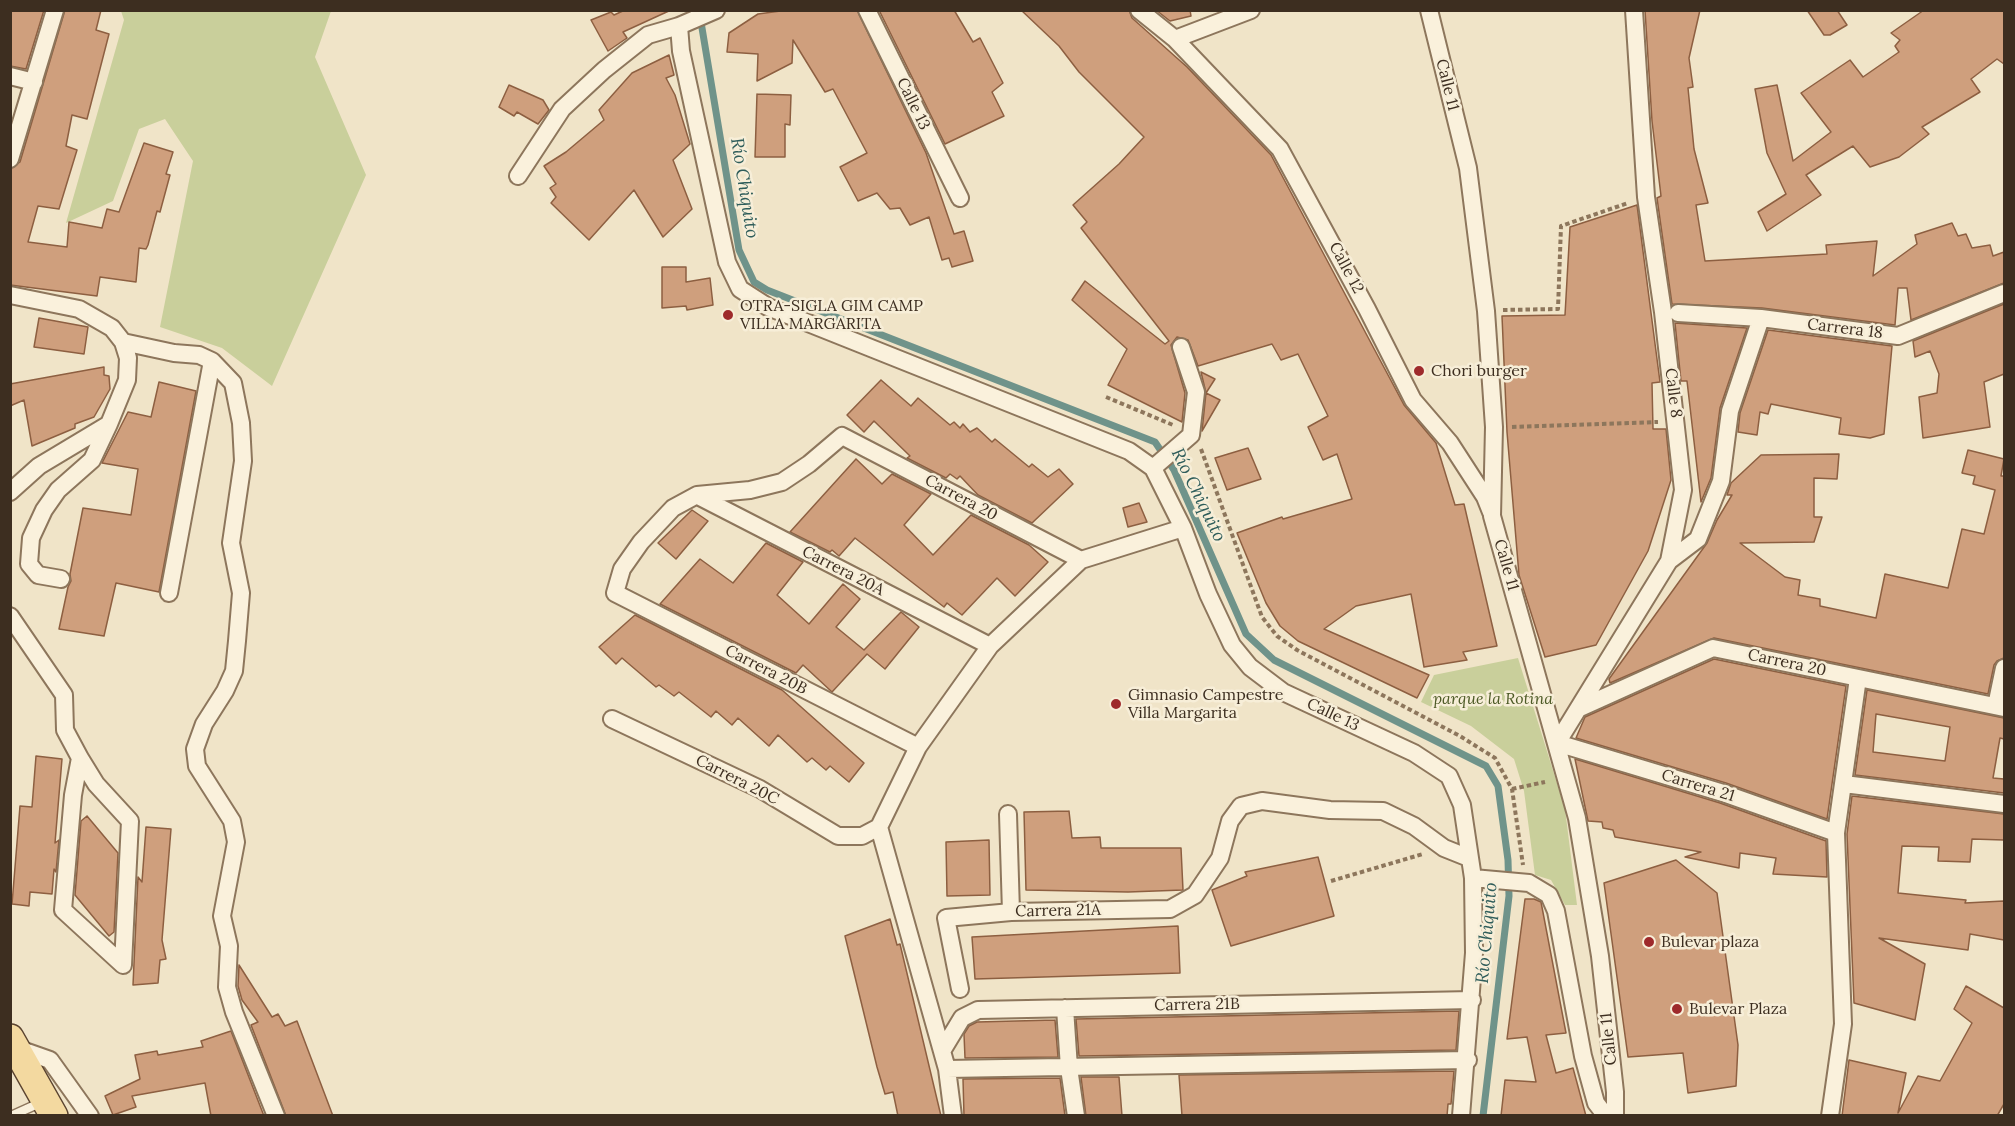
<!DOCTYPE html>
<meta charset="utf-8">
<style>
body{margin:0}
#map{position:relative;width:2015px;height:1126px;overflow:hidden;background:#f0e4c8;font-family:Lora,serif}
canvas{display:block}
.frame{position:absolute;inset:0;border:12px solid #3d2e20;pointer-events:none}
</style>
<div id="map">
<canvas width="2015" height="1126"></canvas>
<div class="frame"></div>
</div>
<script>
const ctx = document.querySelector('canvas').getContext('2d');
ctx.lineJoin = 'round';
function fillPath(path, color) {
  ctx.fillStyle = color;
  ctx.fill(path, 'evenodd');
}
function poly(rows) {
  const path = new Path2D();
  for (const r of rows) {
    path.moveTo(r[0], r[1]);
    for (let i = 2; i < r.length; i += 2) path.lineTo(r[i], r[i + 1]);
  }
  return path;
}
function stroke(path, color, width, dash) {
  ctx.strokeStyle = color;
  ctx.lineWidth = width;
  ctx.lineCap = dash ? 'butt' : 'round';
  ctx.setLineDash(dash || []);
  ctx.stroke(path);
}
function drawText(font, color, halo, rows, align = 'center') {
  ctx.font = font + ' Lora,serif';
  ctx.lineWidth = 5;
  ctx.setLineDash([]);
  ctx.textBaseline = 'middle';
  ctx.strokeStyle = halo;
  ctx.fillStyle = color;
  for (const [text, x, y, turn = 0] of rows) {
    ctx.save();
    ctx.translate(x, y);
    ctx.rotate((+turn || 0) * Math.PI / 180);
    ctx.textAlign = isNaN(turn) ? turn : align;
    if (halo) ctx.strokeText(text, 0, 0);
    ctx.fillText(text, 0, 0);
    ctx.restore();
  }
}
fillPath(poly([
 [121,11,331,11,315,57,366,175,272,386,222,348,160,327,193,161,165,119,139,129,113,201,66,223,124,20],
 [1518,658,1565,809,1577,905,1565,905,1551,880,1535,875,1524,791,1514,759,1471,726,1421,702,1434,675]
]), '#c9cf9b');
stroke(poly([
 [700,16,739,250,754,282,767,290,1155,442,1174,470,1246,634,1274,660,1486,766,1498,786,1508,860,1509,896,1483,1116]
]), '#6f938a', 7);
const building = poly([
 [10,10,44,10,26,69,10,66,10,10],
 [65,10,101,10,96,30,109,34,87,119,72,115,66,146,77,150,59,209,38,206,28,242,67,247,69,222,102,228,107,209,119,212,144,143,173,152,166,174,170,175,160,212,157,211,148,245,146,249,139,248,136,282,100,277,97,296,10,285,10,169,20,162,65,10],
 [625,10,671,10,623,32,627,38,608,51,591,20,611,12,614,15,625,10],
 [788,10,857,10,926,153,954,234,964,231,973,261,952,267,949,258,942,260,929,217,910,225,900,208,890,209,877,193,858,201,840,167,867,153,833,89,825,92,793,40,792,63,757,81,758,54,727,52,729,33,758,14,788,10],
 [879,10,954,10,973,42,980,38,1003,83,992,92,1004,116,945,144,879,10],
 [1021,10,1129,10,1132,18,1187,67,1271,155,1404,405,1436,443,1455,505,1464,504,1497,646,1463,652,1467,660,1424,667,1411,594,1356,606,1324,629,1429,675,1417,698,1298,641,1280,626,1266,603,1237,533,1282,517,1283,519,1352,499,1337,454,1323,460,1308,427,1328,416,1298,354,1281,360,1272,344,1198,366,1188,340,1177,337,1171,345,1185,393,1182,422,1108,385,1127,349,1072,300,1085,281,1165,344,1169,341,1081,228,1087,222,1073,205,1119,164,1144,137,1079,72,1059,46,1021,10],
 [1156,10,1190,10,1191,16,1170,21,1156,10],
 [1645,10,1700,10,1689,58,1693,87,1688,88,1694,149,1708,203,1696,205,1705,261,1827,254,1826,245,1877,241,1873,276,1917,244,1915,235,1952,223,1958,236,1966,234,1972,248,1990,245,1993,256,2004,252,2004,283,1911,320,1907,288,1898,288,1895,325,1762,308,1672,304,1657,198,1661,196,1652,121,1645,10],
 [1807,10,1837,10,1847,25,1830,35,1824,35,1807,10],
 [1924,10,2004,10,2004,64,1997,59,1971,79,1980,92,1922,127,1929,134,1899,157,1870,167,1853,146,1806,175,1821,195,1767,231,1758,212,1786,194,1767,153,1755,89,1777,85,1793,161,1831,132,1801,93,1850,60,1863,77,1899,52,1895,46,1900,40,1891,33,1924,10],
 [669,55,674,75,666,78,675,95,690,144,673,160,692,209,663,237,634,190,589,240,551,203,556,197,550,188,556,184,544,166,566,152,604,120,599,110,632,73,669,55],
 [509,85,543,100,549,110,538,124,517,112,514,116,499,107,509,85],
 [757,94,791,95,790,125,785,124,785,157,755,157,757,94],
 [1637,205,1660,382,1652,383,1653,429,1666,429,1671,480,1648,551,1596,645,1545,657,1519,575,1507,432,1502,316,1565,315,1570,227,1637,205],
 [662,267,686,267,686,282,710,278,713,305,687,310,686,306,662,308,662,267],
 [2004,304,2004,374,1984,382,1990,427,1923,438,1919,397,1937,393,1939,374,1930,351,1915,357,1913,341,2004,304],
 [39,318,88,327,84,354,34,347,39,318],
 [1675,323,1747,328,1720,408,1711,478,1701,502,1687,381,1681,381,1675,323],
 [1768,330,1892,346,1884,434,1870,438,1839,434,1841,418,1771,404,1768,414,1760,412,1757,435,1738,432,1740,413,1768,330],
 [104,367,104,375,109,376,110,389,94,417,75,424,75,428,32,446,24,400,10,406,10,384,104,367],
 [1201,372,1215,379,1206,393,1220,400,1202,431,1206,393,1201,372],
 [881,380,911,406,918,398,950,425,954,422,960,428,963,424,970,432,977,428,992,442,995,439,1029,467,1032,464,1048,477,1059,469,1073,484,1032,523,978,495,960,476,957,479,950,474,946,478,907,458,910,456,874,421,864,432,847,415,881,380],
 [159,382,196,391,159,592,116,583,104,636,59,629,68,587,71,581,70,574,83,508,131,515,138,469,102,463,128,412,151,417,159,382],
 [1248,448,1261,479,1227,490,1215,458,1248,448],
 [1968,450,2004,459,2001,476,2004,476,2004,658,1997,661,1994,665,1988,694,1714,638,1610,683,1609,679,1707,543,1717,520,1732,495,1727,495,1731,483,1761,455,1839,454,1837,479,1814,478,1814,517,1822,517,1814,542,1740,543,1785,577,1800,580,1798,595,1820,599,1820,606,1876,618,1885,574,1948,588,1962,529,1984,534,1995,490,1973,484,1975,476,1962,473,1968,450],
 [856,459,882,484,892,474,931,494,904,525,933,555,971,515,1029,545,1048,562,1015,596,997,578,962,615,947,603,944,607,855,538,839,556,832,550,830,552,790,532,856,459],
 [1139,503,1147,522,1128,527,1123,508,1139,503],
 [692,510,708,521,676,559,658,543,692,510],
 [766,543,803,562,777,595,809,624,843,584,860,599,836,627,864,650,901,612,919,627,885,669,867,654,832,692,803,665,796,673,660,604,700,559,733,583,766,543],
 [635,615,782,690,864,763,849,782,830,766,826,770,812,758,807,762,778,735,769,746,738,718,732,725,716,711,711,717,679,692,674,696,659,685,656,687,622,658,616,664,599,647,635,615],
 [1714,659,1846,686,1827,819,1726,783,1576,738,1585,717,1714,659],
 [1867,690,2004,718,2004,739,2000,738,1993,778,2004,779,2004,793,1855,775,1867,690],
 [1876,714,1950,727,1945,761,1873,752,1876,714],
 [36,756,62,759,55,843,59,840,56,872,54,869,52,894,30,892,29,906,12,904,20,806,32,807,36,756],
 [1575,759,1720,803,1826,841,1827,877,1773,874,1776,858,1740,853,1739,868,1685,857,1701,852,1615,837,1613,830,1603,828,1602,822,1588,821,1575,759],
 [1852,796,2004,814,2004,840,1972,839,1970,862,1938,861,1939,847,1902,846,1898,893,1966,900,1965,903,2004,901,2004,940,1970,934,1968,950,1879,938,1925,964,1915,1020,1854,1003,1847,834,1852,796],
 [1069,811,1072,838,1100,837,1101,848,1181,848,1183,890,1128,892,1026,890,1024,812,1069,811],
 [87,816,118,853,114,932,109,936,75,895,81,821,87,816],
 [146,827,171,829,162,940,166,959,160,960,158,983,133,985,138,877,142,882,146,827],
 [989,840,990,895,947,896,946,842,989,840],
 [1318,857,1334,916,1231,946,1212,890,1247,876,1245,872,1318,857],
 [1676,860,1717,893,1738,1045,1736,1086,1688,1093,1683,1053,1628,1057,1604,883,1676,860],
 [1525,899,1534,899,1541,902,1566,1033,1546,1035,1556,1073,1573,1068,1586,1116,1501,1116,1505,1080,1536,1082,1527,1037,1507,1039,1525,899],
 [890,919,897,945,900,944,941,1116,898,1116,893,1092,885,1094,877,1067,845,936,890,919],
 [1178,926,1180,973,975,979,972,937,1178,926],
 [239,965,272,1017,278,1014,285,1026,297,1021,333,1116,286,1116,251,1025,258,1022,242,1000,238,986,239,965],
 [1966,986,2004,1008,2004,1104,1997,1116,1842,1116,1849,1060,1906,1073,1898,1113,1918,1076,1940,1081,1972,1023,1954,1009,1966,986],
 [1459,1011,1456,1050,1079,1056,1076,1019,1459,1011],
 [1055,1020,1058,1057,965,1058,964,1034,969,1026,977,1022,1055,1020],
 [231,1031,264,1116,211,1116,205,1083,132,1096,136,1107,113,1115,105,1096,140,1079,135,1055,157,1051,158,1055,203,1047,201,1041,231,1031],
 [1454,1071,1451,1104,1448,1104,1447,1116,1182,1116,1179,1075,1454,1071],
 [1081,1077,1119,1077,1122,1116,1086,1116,1081,1077],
 [1060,1078,1065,1116,964,1116,963,1079,1060,1078]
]);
fillPath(building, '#cf9f7d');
stroke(building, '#8d5f41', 1.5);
const lane = poly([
 [11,1116,42,1102]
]);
const street = poly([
 [716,10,679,26,681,51,727,262,740,289,768,307,1129,451,1153,468,1183,528,1208,594,1232,645,1250,667,1283,692,1414,753,1449,776,1462,805,1473,878,1474,953,1461,1116],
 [867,10,960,198],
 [1139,10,1175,39,1280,149,1367,309,1413,400,1450,443,1485,497,1491,512],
 [1429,10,1468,168,1486,311,1494,427,1492,516,1577,818,1600,956,1615,1092,1615,1116],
 [1634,10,1646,197,1663,312,1683,490,1669,561,1557,743,1723,793,1836,833],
 [1175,39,1251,10],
 [10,76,34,82],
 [10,159,55,10],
 [518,176,562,109,604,70,648,35,679,26],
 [10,295,79,309,112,328,123,342,128,358,127,380,109,424,39,466,10,492],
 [1678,313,1761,318,1898,336,2004,293],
 [123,342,174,353,199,355,212,361,233,383,241,423,243,461,231,543,241,593,237,641,234,671,225,691,204,724,195,749,197,766,232,821,236,842,222,916,229,946,227,987,234,1012,276,1116],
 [1153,468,1191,435,1196,392,1181,347],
 [698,496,990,646],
 [1669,561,1698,539,1721,481,1730,411,1761,318],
 [61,579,38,575,29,564,31,538,44,510,58,490,92,460,109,424],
 [169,593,212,361],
 [10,616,64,695,65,730,80,758,96,784,130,821,123,965,63,910,73,795,80,758],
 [1996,706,2004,668],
 [1580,708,1713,648,2004,708],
 [612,719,760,789,838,836,862,836,879,827,918,747,990,646,1081,560,1183,528],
 [918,747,615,593,622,569,641,542,673,508,697,495,750,490,782,482,809,464,842,436,1081,560],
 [1844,784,2004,804],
 [1008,814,1011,912],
 [879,827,947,1069,953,1116],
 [1473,878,1529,883,1549,895,1556,911,1583,1056,1596,1103,1606,1116],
 [960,989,946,918,1011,912,1170,909,1195,895,1220,858,1230,821,1241,806,1262,801,1330,810,1383,811,1414,826,1444,848,1469,858],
 [1065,1008,1069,1068,1076,1116],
 [16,1048,50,1060,90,1116],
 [942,1051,962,1018,978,1010,1472,1000],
 [947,1069,1468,1060],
 [1830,1116,1843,1024,1836,833,1858,678]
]);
const primary = poly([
 [10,1038,54,1116]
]);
stroke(lane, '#8d765c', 11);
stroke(street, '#8d765c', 20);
stroke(primary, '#5b4430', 30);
stroke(poly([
 [1503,310,1558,309,1561,226,1628,203],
 [1106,397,1173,425],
 [1512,427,1658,422],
 [1201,449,1262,617,1277,636,1297,650,1460,736,1495,758,1512,789,1523,865],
 [1512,789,1545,782],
 [1331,881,1423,854]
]), '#8d765c', 4, [4.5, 3]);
stroke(lane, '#faf1dc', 8);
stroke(street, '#faf1dc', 16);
stroke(primary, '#f3d9a0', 27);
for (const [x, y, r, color] of [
 [728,315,6,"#9e2a2b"],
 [1419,371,6,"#9e2a2b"],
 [1116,704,6,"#9e2a2b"],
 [1649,942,6,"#9e2a2b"],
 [1677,1009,6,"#9e2a2b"]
]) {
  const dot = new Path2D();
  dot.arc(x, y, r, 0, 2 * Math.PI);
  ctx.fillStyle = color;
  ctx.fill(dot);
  stroke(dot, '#f7eed8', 2);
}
drawText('16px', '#3d2e20', '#f7eed8', [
 ["Calle 11",1447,85,76],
 ["Calle 13",913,104,64],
 ["Calle 12",1346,268,62],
 ["Carrera 18",1845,329,7],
 ["Calle 8",1673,393,83],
 ["Carrera 20",961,498,28],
 ["Calle 11",1506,565,74],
 ["Carrera 20A",843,571,27],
 ["Carrera 20",1787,663,12],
 ["Carrera 20B",766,670,27],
 ["Calle 13",1333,715,25],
 ["Carrera 20C",737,780,27],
 ["Carrera 21",1698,786,17],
 ["Carrera 21A",1058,911,-1],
 ["Carrera 21B",1197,1005,-1],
 ["Calle 11",1609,1039,-96]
]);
drawText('16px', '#3d2e20', '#f7eed8', [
 ["OTRA-SIGLA GIM CAMP",740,306],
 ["VILLA MARGARITA",740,324],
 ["Chori burger",1431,371],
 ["Gimnasio Campestre",1128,695],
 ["Villa Margarita",1128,713],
 ["Bulevar plaza",1661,942],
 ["Bulevar Plaza",1689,1009]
], 'left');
drawText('italic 16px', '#4d5a26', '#f7eed8', [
 ["parque la Rotina",1493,699]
]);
drawText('italic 18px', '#2f5d5a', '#f7eed8', [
 ["Río Chiquito",744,188,81],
 ["Río Chiquito",1198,495,64],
 ["Río Chiquito",1487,933,-85]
]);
</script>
